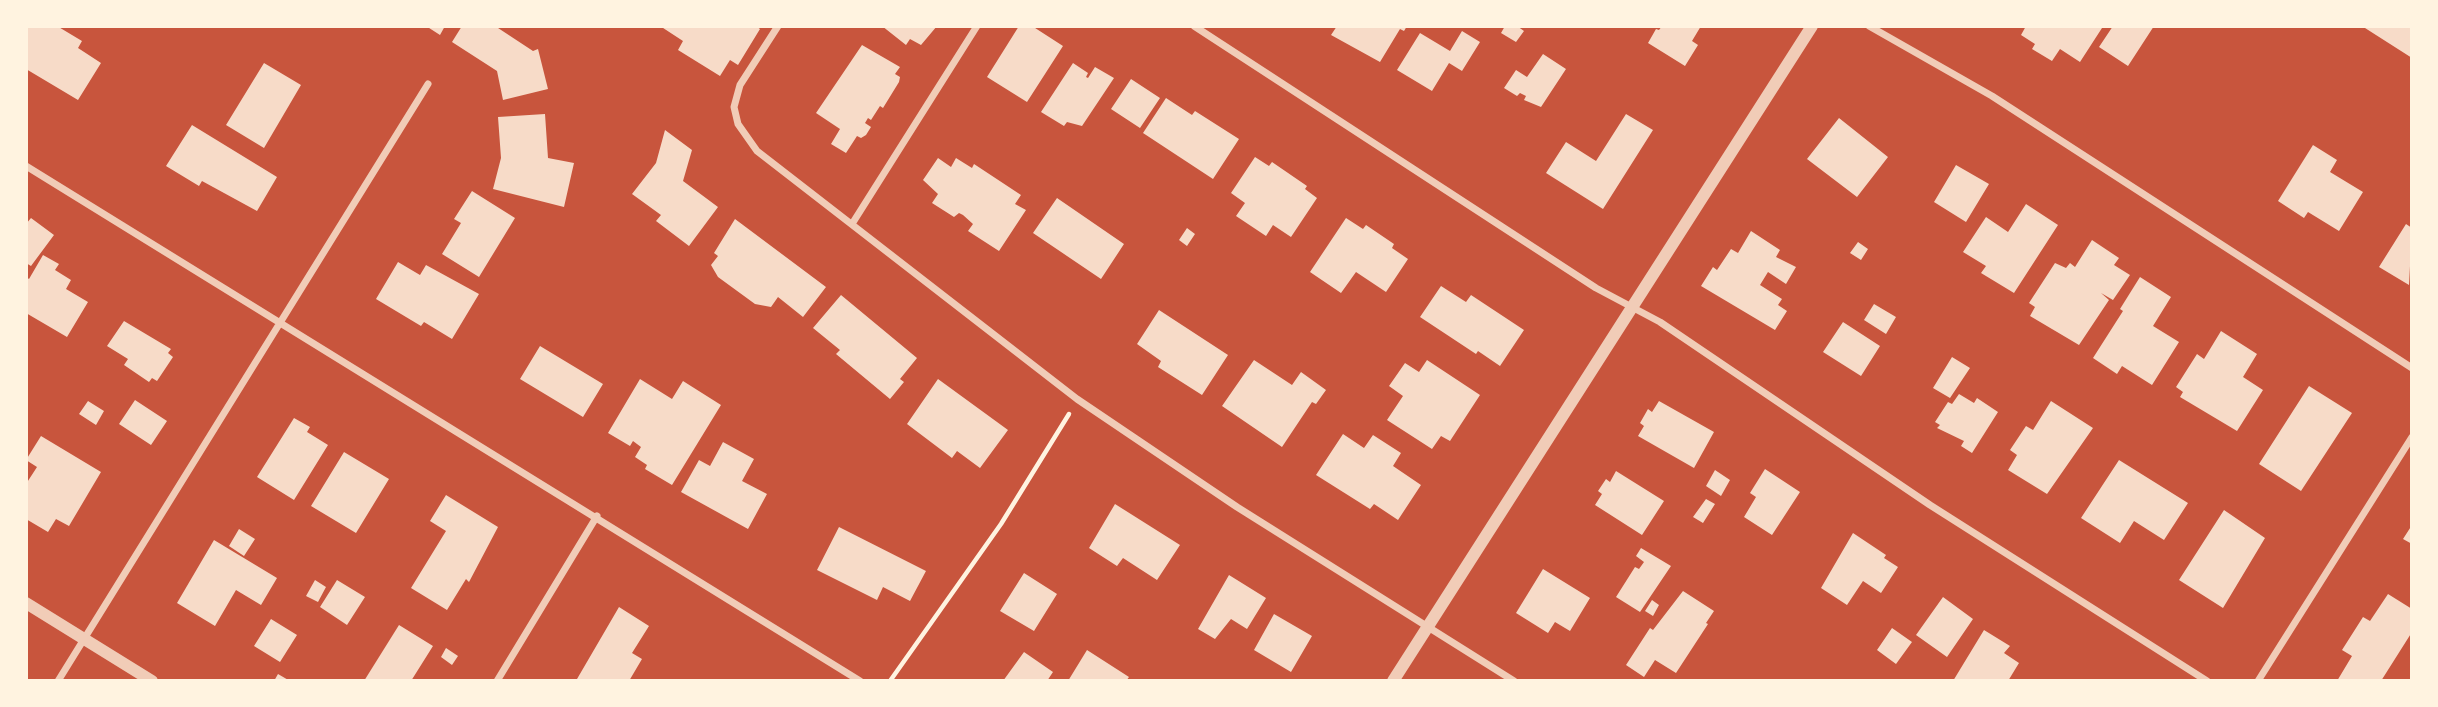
<!DOCTYPE html>
<style>
body{margin:0}
#map{position:relative;width:2438px;height:707px;overflow:hidden;background:#c8553d;font-family:"Nunito Sans",sans-serif}
canvas{display:block}
.frame{position:absolute;inset:0;border:28px solid #fff3e0;pointer-events:none}
</style>
<div id="map">
<canvas width="2438" height="707"></canvas>
<div class="frame"></div>
</div>
<script>
const ctx = document.querySelector('canvas').getContext('2d');
ctx.lineJoin = 'round';
function fillPath(path, color) {
  ctx.fillStyle = color;
  ctx.fill(path, 'evenodd');
}
function poly(rows) {
  const path = new Path2D();
  for (const r of rows) {
    path.moveTo(r[0], r[1]);
    for (let i = 2; i < r.length; i += 2) path.lineTo(r[i], r[i + 1]);
  }
  return path;
}
function stroke(path, color, width, dash) {
  ctx.strokeStyle = color;
  ctx.lineWidth = width;
  ctx.lineCap = dash ? 'butt' : 'round';
  ctx.setLineDash(dash || []);
  ctx.stroke(path);
}
fillPath(poly([
 [27,26,57,26,82,41,78,48,101,63,78,100,26,69],
 [426,26,445,26,440,35],
 [462,26,495,26,533,51,538,49,548,89,503,100,497,71,452,42],
 [660,26,756,26,760,29,738,65,730,60,720,76,678,50,683,41],
 [882,26,937,26,921,45,910,39,906,45],
 [1019,26,1032,26,1063,46,1027,102,987,77],
 [1337,26,1407,26,1404,31,1400,29,1380,62,1331,35],
 [1505,26,1517,26,1524,31,1516,42,1501,33],
 [1662,26,1701,26,1692,41,1698,45,1685,66,1648,43,1656,29,1659,30],
 [2026,26,2099,26,2102,28,2080,62,2060,49,2052,61,2032,49,2035,44,2021,35],
 [2113,26,2154,26,2128,66,2099,47],
 [2366,26,2412,26,2412,58,2365,28],
 [1462,31,1480,42,1462,71,1449,63,1432,91,1397,70,1420,33,1450,51],
 [862,45,900,67,895,74,900,77,899,82,883,108,880,106,871,120,868,118,865,123,871,127,866,135,861,138,857,136,846,153,831,144,840,129,816,113],
 [1543,54,1566,69,1541,107,1524,100,1526,96,1520,93,1517,96,1504,88,1516,70,1527,77],
 [264,63,301,85,264,148,226,125],
 [1073,63,1088,73,1086,77,1088,78,1095,67,1114,78,1082,126,1067,122,1064,126,1041,112],
 [1131,79,1160,98,1140,128,1111,109],
 [1166,98,1192,115,1195,111,1239,139,1213,179,1143,133],
 [545,114,548,158,574,163,564,207,493,189,501,158,498,117],
 [1626,114,1653,130,1603,209,1546,173,1566,142,1596,161],
 [1839,118,1888,157,1857,197,1807,159],
 [192,125,277,177,257,211,202,181,199,186,166,166],
 [665,130,692,150,683,181,718,207,689,246,656,221,661,215,632,194,656,163],
 [2313,145,2337,160,2330,172,2363,192,2339,231,2308,212,2304,218,2278,201],
 [1255,157,1269,166,1272,162,1307,186,1305,189,1317,198,1291,237,1273,225,1266,236,1236,216,1245,203,1231,193],
 [938,158,951,167,956,158,972,168,974,164,1021,195,1015,204,1026,210,999,251,968,231,973,224,963,215,959,213,954,217,932,203,938,194,923,180],
 [1956,165,1989,184,1966,222,1934,202],
 [472,191,515,218,479,277,442,254,461,223,454,219],
 [1057,198,1124,244,1101,279,1033,233],
 [2026,204,2058,225,2014,293,1981,273,1986,266,1963,252,1986,217,2008,232],
 [31,218,54,235,31,266,26,263,26,224],
 [1346,218,1363,229,1366,225,1394,244,1392,248,1408,259,1386,292,1356,272,1341,293,1310,272],
 [735,219,826,287,803,317,778,297,771,307,755,304,718,277,711,265,718,256,714,253],
 [2406,224,2412,228,2409,285,2379,267],
 [1187,228,1195,234,1187,246,1179,240],
 [1751,231,1780,250,1776,257,1796,267,1786,284,1768,272,1760,285,1782,299,1778,305,1787,311,1775,330,1701,286,1713,267,1717,270,1731,249,1738,253],
 [2092,240,2119,258,2114,265,2130,275,2113,300,2101,293,2109,300,2079,345,2030,316,2035,307,2029,303,2055,263,2066,268,2070,263,2075,267],
 [1858,242,1868,249,1861,260,1850,253],
 [43,255,59,264,55,270,71,280,66,289,88,302,67,337,26,313,26,277,29,279],
 [398,262,420,275,426,265,479,294,452,339,424,322,421,326,376,299],
 [2140,277,2171,297,2153,326,2179,342,2152,385,2122,366,2117,374,2093,358,2123,311,2120,309],
 [1441,286,1466,302,1471,295,1524,330,1500,366,1478,351,1476,354,1420,317],
 [841,295,917,358,900,379,904,382,890,399,836,354,840,350,813,328],
 [1874,304,1896,317,1886,334,1864,320],
 [1159,310,1228,355,1202,395,1158,367,1161,361,1137,344],
 [124,321,171,349,168,353,173,357,157,381,152,378,149,382,124,365,128,359,107,346],
 [1843,322,1880,346,1861,376,1823,352],
 [2221,331,2257,354,2243,377,2263,390,2237,431,2180,397,2183,392,2176,387,2197,354,2204,359],
 [540,346,603,384,583,417,520,379],
 [1952,357,1970,368,1950,398,1933,388],
 [1254,360,1292,385,1301,372,1326,390,1316,404,1312,402,1282,447,1222,406],
 [1427,360,1480,395,1450,441,1441,436,1432,449,1387,420,1403,396,1389,386,1405,363,1419,372],
 [640,379,672,399,683,381,721,405,672,485,645,469,647,465,635,457,641,447,633,441,630,446,608,433],
 [938,379,1008,430,980,468,957,451,952,458,907,424],
 [2309,386,2352,413,2301,491,2259,464],
 [1959,394,1974,403,1977,398,1998,412,1972,453,1961,446,1964,441,1937,428,1940,425,1935,422,1948,402,1952,404],
 [135,400,167,421,151,445,119,424],
 [88,401,104,411,96,425,79,414],
 [1659,401,1714,432,1694,468,1638,436,1644,426,1640,423,1648,409,1652,412],
 [2051,401,2093,428,2047,494,2008,470,2017,455,2010,450,2026,426,2033,430],
 [294,418,310,427,307,432,328,445,294,500,257,477],
 [1343,434,1364,448,1373,435,1401,453,1393,466,1421,485,1398,520,1374,504,1370,509,1316,475],
 [41,436,101,472,69,526,56,519,48,532,26,519,26,484,37,467,26,460],
 [723,442,754,459,742,481,767,494,748,529,681,492,699,460,710,466],
 [344,452,389,479,356,533,311,506],
 [2119,460,2188,503,2164,540,2134,521,2120,543,2081,518],
 [1765,469,1800,492,1772,535,1744,517,1756,497,1750,493],
 [1715,470,1730,480,1721,496,1706,486],
 [1616,471,1664,501,1642,535,1595,505,1602,494,1598,491,1606,479,1610,482],
 [446,495,498,527,469,582,466,579,447,610,411,588,446,531,430,521],
 [1706,499,1715,504,1703,523,1693,517],
 [1115,504,1180,545,1157,580,1123,558,1117,566,1089,548],
 [2224,510,2265,538,2223,608,2179,580],
 [2412,525,2412,544,2403,539],
 [839,527,926,571,910,601,883,587,877,600,817,570],
 [239,529,255,539,244,556,229,546],
 [1853,533,1886,555,1884,558,1898,567,1881,593,1863,581,1847,605,1821,588],
 [214,540,277,578,261,605,236,590,215,626,177,603],
 [1641,548,1671,566,1640,612,1616,597,1635,567,1639,569,1644,562,1636,556],
 [1543,569,1590,598,1570,631,1555,622,1548,633,1516,613],
 [1024,573,1057,594,1034,631,1000,611],
 [1229,575,1266,598,1247,629,1231,619,1215,639,1198,629],
 [315,580,326,587,318,602,306,596],
 [337,580,365,597,347,625,320,607],
 [1683,591,1714,611,1706,623,1708,624,1676,673,1655,660,1644,677,1626,665,1650,628,1653,630],
 [2388,594,2412,609,2412,632,2381,681,2337,681,2352,656,2342,650,2363,617,2370,621],
 [1943,597,1973,619,1947,657,1916,635],
 [1652,600,1659,605,1653,616,1645,611],
 [619,607,649,626,632,653,642,659,629,681,580,681,577,679],
 [1274,614,1312,636,1291,672,1254,650],
 [271,619,297,635,280,662,254,646],
 [399,625,433,646,411,681,364,681],
 [1892,628,1912,642,1896,664,1877,650],
 [1984,630,2010,646,2004,653,2019,663,2008,681,1953,681],
 [446,648,458,656,452,665,441,657],
 [1087,650,1129,677,1126,681,1068,681],
 [1024,652,1053,672,1047,681,1003,681],
 [278,674,290,681,274,681]
]), '#f7dbc8');
stroke(poly([
 [890,681,1001,524,1069,414]
]), '#fff3e0', 4.5);
stroke(poly([
 [778,26,740,85,734,107,738,124,757,151,1077,399,1237,507,1514,681],
 [1194,26,1596,288,1660,322,1930,505,2207,681],
 [1869,26,1992,96,2412,368],
 [26,166,860,681],
 [852,224,977,26],
 [58,681,428,84],
 [497,681,597,516],
 [2258,681,2412,437]
]), '#f1ccb7', 7);
stroke(poly([
 [26,603,152,681],
 [1393,681,1812,26]
]), '#f1ccb7', 12);
</script>
